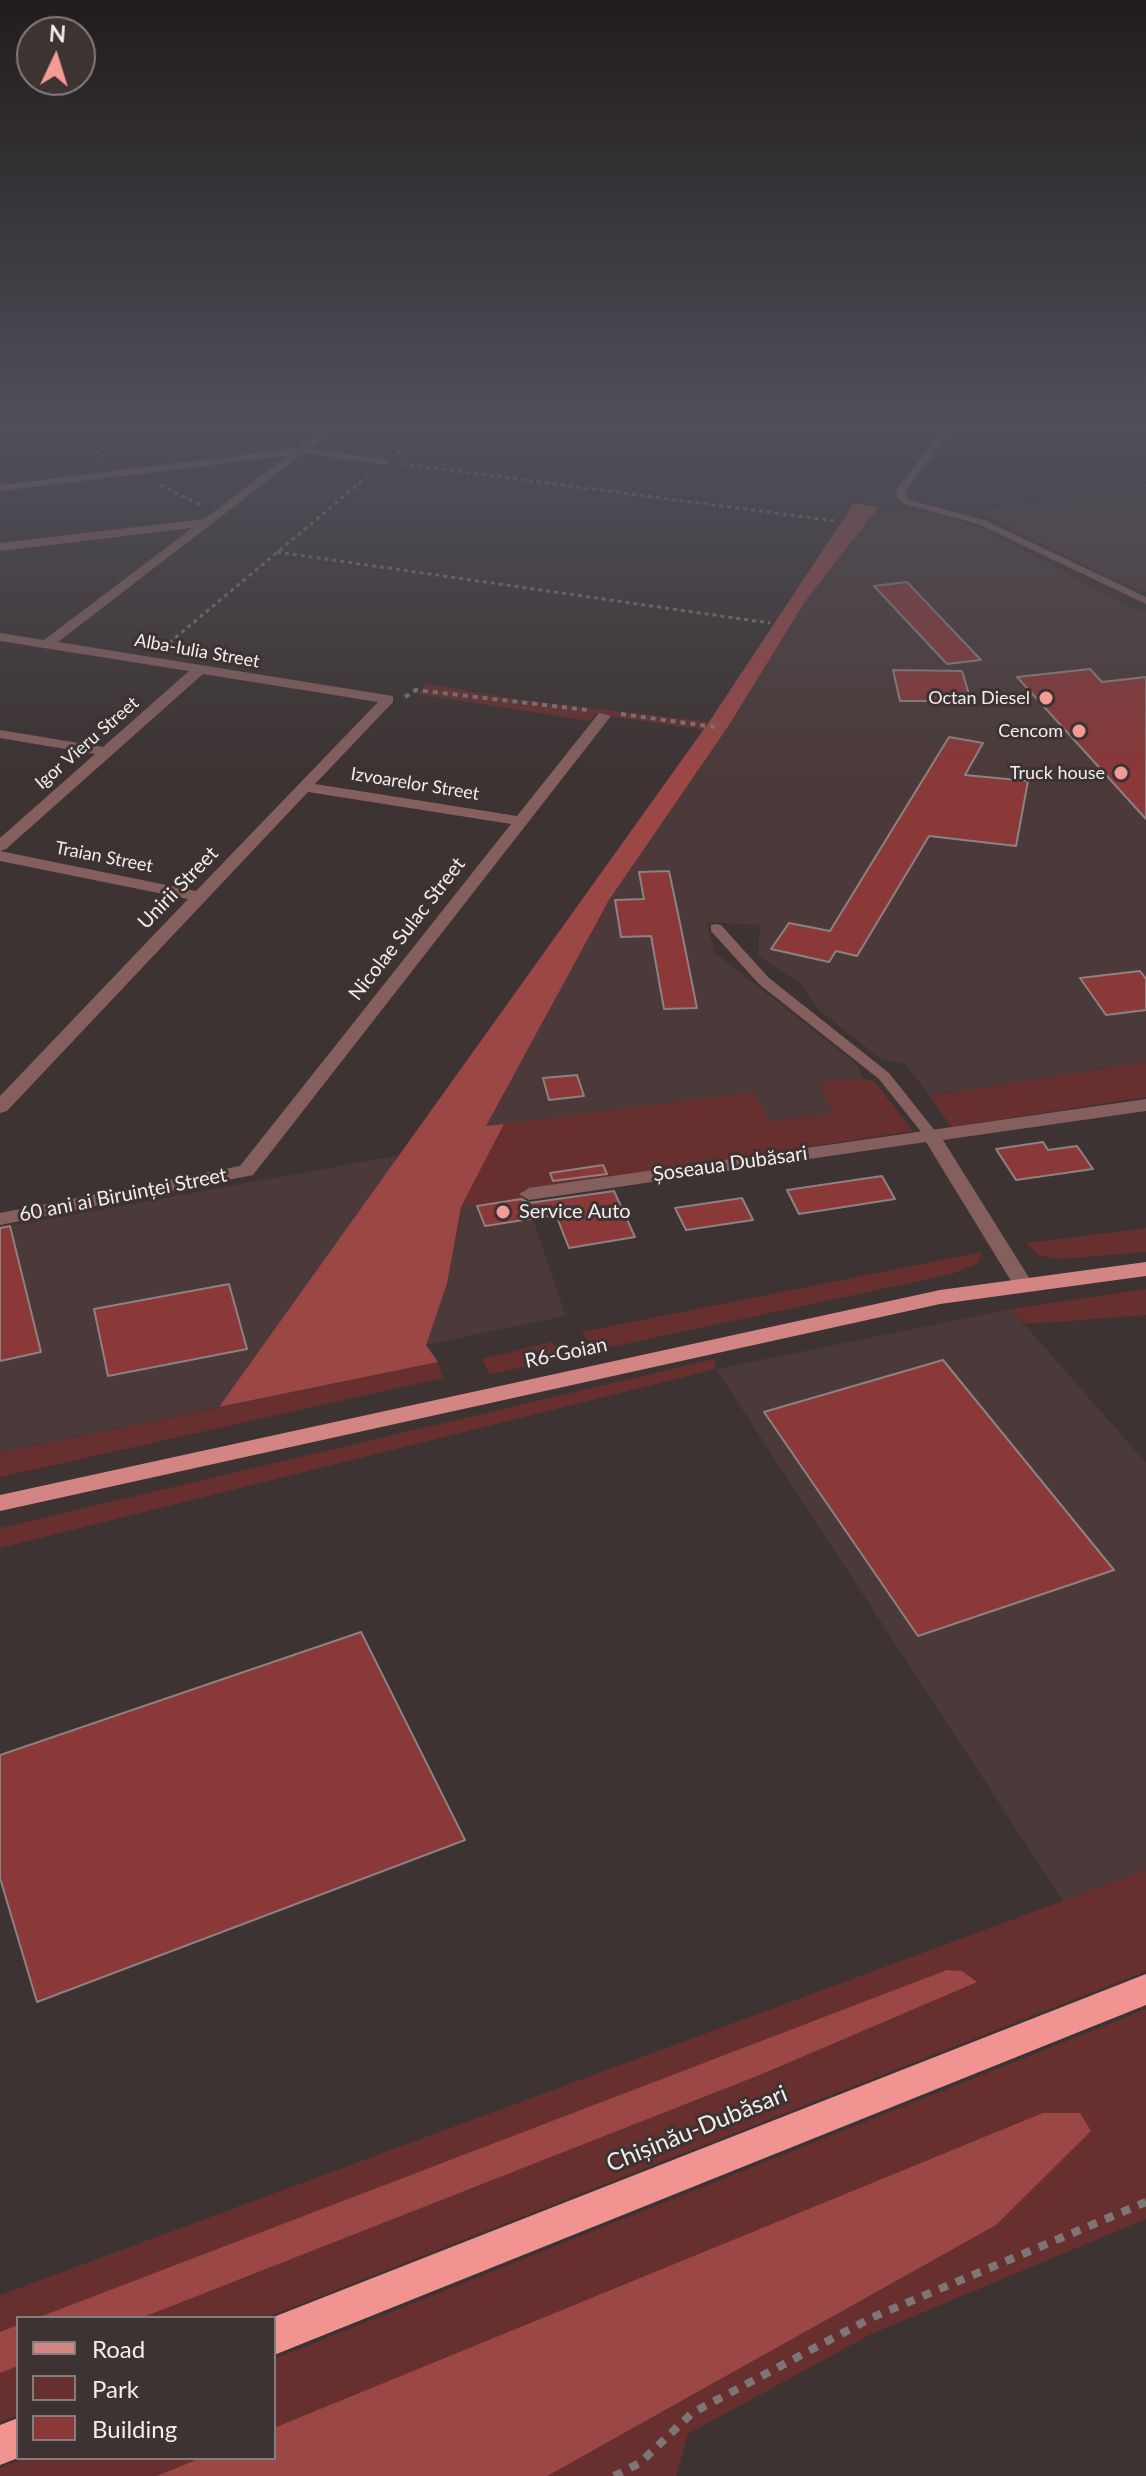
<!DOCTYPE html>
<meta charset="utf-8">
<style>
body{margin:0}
#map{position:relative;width:1146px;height:2476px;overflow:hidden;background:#3c3332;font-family:Lato,sans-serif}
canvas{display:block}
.legend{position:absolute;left:16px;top:2316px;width:260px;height:144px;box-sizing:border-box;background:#3c3332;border:2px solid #857d7c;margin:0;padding:10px 14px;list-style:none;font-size:24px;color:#f3edec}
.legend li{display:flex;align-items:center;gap:16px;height:40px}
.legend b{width:40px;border:2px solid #857d7c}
.north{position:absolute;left:16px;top:16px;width:80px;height:80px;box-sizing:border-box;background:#3c3332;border:2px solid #857d7c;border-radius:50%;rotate:4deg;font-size:22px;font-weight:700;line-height:32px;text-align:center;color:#f3edec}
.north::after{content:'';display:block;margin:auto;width:28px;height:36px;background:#f59b97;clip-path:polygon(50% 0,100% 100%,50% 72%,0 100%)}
</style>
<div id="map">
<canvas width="1146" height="2476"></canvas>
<ul class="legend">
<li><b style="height:10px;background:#d28582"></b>Road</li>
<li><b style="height:22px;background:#67302f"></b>Park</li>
<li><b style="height:22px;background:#8a3838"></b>Building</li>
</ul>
<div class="north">N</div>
</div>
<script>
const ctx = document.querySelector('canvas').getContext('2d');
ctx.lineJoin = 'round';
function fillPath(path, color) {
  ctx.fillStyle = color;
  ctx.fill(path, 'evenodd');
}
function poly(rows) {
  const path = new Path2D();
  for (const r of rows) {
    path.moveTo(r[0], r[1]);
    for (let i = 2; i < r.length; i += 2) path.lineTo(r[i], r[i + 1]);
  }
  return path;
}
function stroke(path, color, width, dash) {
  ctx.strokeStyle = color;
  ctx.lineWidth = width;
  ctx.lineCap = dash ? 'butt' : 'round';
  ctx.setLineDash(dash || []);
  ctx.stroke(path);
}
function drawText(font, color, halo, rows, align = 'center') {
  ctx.font = font + ' Lato,sans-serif';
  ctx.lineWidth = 6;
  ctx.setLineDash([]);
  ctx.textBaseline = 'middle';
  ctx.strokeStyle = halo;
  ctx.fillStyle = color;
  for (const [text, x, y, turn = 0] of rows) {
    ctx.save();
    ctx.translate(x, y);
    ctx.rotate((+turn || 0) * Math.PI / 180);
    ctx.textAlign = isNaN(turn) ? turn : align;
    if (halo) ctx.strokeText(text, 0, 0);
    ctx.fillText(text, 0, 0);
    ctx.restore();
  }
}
fillPath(poly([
 [1146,484,1146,592,1111,579,978,511],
 [879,507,938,514,986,530,1129,606,1146,611,1146,1062,930,1096,905,1064,881,1059,819,1010,801,984,758,955,760,925,706,922,715,953,858,1065,862,1079,819,1081,834,1114,769,1121,485,1127,609,900,724,732,806,600],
 [400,1155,219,1407,0,1453,0,1228],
 [526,1198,566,1316,425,1345,447,1284,461,1207],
 [1011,1309,1146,1463,1146,1870,1063,1901,716,1369]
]), '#4b3a39');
fillPath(poly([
 [427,684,521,700,709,722,703,730,595,714,589,721,418,694],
 [1146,1062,1146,1097,951,1127,930,1096],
 [862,1079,874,1081,913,1131,523,1190,526,1198,461,1207,504,1124,754,1092,769,1121,833,1114,819,1081],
 [1146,1228,1146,1252,1059,1259,1040,1256,1026,1243],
 [982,1252,978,1263,952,1274,597,1350,581,1332],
 [1146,1289,1146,1315,1026,1324,1011,1309],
 [552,1342,563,1359,490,1374,482,1359],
 [714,1359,716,1369,0,1548,0,1528],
 [438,1362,443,1378,0,1477,0,1453],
 [1146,1870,1146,1971,265,2318,18,2318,18,2415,0,2422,0,2295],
 [1146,2009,1146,2219,871,2334,688,2434,676,2476,0,2476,0,2468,25,2458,274,2458,274,2359]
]), '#67302f');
fillPath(poly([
 [854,503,879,507,806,600,729,725,609,900,486,1126,504,1124,461,1207,447,1284,426,1345,438,1362,219,1407,709,722],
 [947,1970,962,1971,977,1982,762,2074,141,2318,37,2318],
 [1043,2113,1080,2113,1091,2131,996,2225,547,2476,157,2476,201,2458,274,2458,274,2428],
 [18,2325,18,2366,0,2373,0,2332]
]), '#9b4746');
const building = poly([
 [907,582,981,660,947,664,874,586,907,582],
 [1090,669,1102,682,1146,677,1146,819,1017,677,1090,669],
 [893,670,962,671,971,701,900,701,893,670],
 [949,737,983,743,965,775,1028,781,1016,846,929,836,857,956,836,951,829,962,771,949,789,923,830,931,949,737],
 [669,871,680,923,697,1008,664,1009,651,936,621,937,615,900,644,899,639,872,669,871],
 [1140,971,1146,979,1146,1010,1106,1015,1080,978,1140,971],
 [577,1075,584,1096,549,1100,543,1078,577,1075],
 [1043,1142,1048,1150,1077,1146,1093,1169,1016,1180,996,1149,1043,1142],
 [603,1165,607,1174,553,1181,550,1173,603,1165],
 [882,1176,895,1199,799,1214,787,1190,882,1176],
 [614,1191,635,1237,569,1248,556,1215,485,1226,477,1206,521,1199,529,1203,614,1191],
 [742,1198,753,1220,686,1230,675,1208,742,1198],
 [10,1226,41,1352,0,1361,0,1228,10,1226],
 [229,1284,247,1349,108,1376,94,1309,229,1284],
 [943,1360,1114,1570,918,1636,764,1412,943,1360],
 [361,1632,465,1840,37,2002,0,1878,0,1755,361,1632]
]);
fillPath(building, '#8a3838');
stroke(building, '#8d8281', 2);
stroke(poly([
 [53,428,108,459],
 [844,428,906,436],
 [397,453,426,428],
 [402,464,836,521],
 [160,485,201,505],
 [277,552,770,623],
 [163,648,367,477]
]), '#7e7675', 3, [4, 4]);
stroke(poly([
 [405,697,416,690,588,710],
 [621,714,715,727]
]), '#7e7675', 4, [5, 5]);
stroke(poly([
 [614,2476,640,2463,692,2413,871,2318,1146,2202]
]), '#7e7675', 8, [9, 9]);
fillPath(poly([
 [944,428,953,428,907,489,906,495,910,500,984,520,1146,597,1146,604,978,524,904,504,896,496,897,489,944,428],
 [303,448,385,459,390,462,385,465,300,453,300,449,303,448],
 [716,924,721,925,769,978,889,1073,936,1132,939,1135,936,1138,926,1138,879,1079,759,984,711,931,711,925,716,924]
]), '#855f5d');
fillPath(poly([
 [38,428,33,431,0,435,0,429,38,428],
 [324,428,336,428,58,642,393,696,393,702,315,784,517,816,599,713,611,716,253,1175,0,1225,0,1213,240,1166,511,824,308,792,7,1111,0,1113,0,1096,188,899,0,861,0,851,196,891,378,702,203,674,6,849,0,851,0,838,95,754,0,738,0,730,103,747,189,671,0,641,0,633,44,640,192,528,0,551,0,543,204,519,287,456,0,491,0,485,297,448,324,428],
 [1146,1099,1146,1111,943,1140,1033,1284,1023,1291,1016,1289,926,1142,529,1200,519,1194,529,1188,1146,1099]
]), '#855f5d');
fillPath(poly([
 [1146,1262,1146,1276,940,1304,0,1511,0,1495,940,1290,1146,1262]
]), '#d28582');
fillPath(poly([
 [1146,1974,1146,2005,274,2355,274,2318,271,2318,1146,1974],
 [18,2418,18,2458,0,2465,0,2425,18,2418]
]), '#f19491');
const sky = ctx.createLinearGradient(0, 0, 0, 775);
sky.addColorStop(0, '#211c1c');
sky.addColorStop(0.55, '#50505a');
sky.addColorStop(1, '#50505a00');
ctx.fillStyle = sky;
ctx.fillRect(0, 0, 1146, 775);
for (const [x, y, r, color] of [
 [1046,698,8,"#f59b97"],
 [1079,731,8,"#f59b97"],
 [1121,773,8,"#f59b97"],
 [503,1212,8,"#f59b97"]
]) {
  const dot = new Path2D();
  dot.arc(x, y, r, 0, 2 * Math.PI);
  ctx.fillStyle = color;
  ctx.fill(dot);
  stroke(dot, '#3c3332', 3);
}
drawText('18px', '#f3edec', '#3c3332', [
 ["Alba-Iulia Street",197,651,10],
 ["Igor Vieru Street",87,743,-41],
 ["Izvoarelor Street",415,784,9],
 ["Traian Street",104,857,11]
]);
drawText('18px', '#f3edec', '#3c3332', [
 ["Octan Diesel",1030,698],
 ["Cencom",1063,731],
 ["Truck house",1105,773]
], 'right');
drawText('20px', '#f3edec', '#3c3332', [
 ["Unirii Street",178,888,-46],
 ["Nicolae Sulac Street",407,929,-52],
 ["Șoseaua Dubăsari",730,1164,-8],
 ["60 ani ai Biruinței Street",123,1195,-11],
 ["R6-Goian",566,1353,-12]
]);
drawText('20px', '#f3edec', '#3c3332', [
 ["Service Auto",519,1212]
], 'left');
drawText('24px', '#f3edec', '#3c3332', [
 ["Chișinău-Dubăsari",697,2129,-22]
]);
</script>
